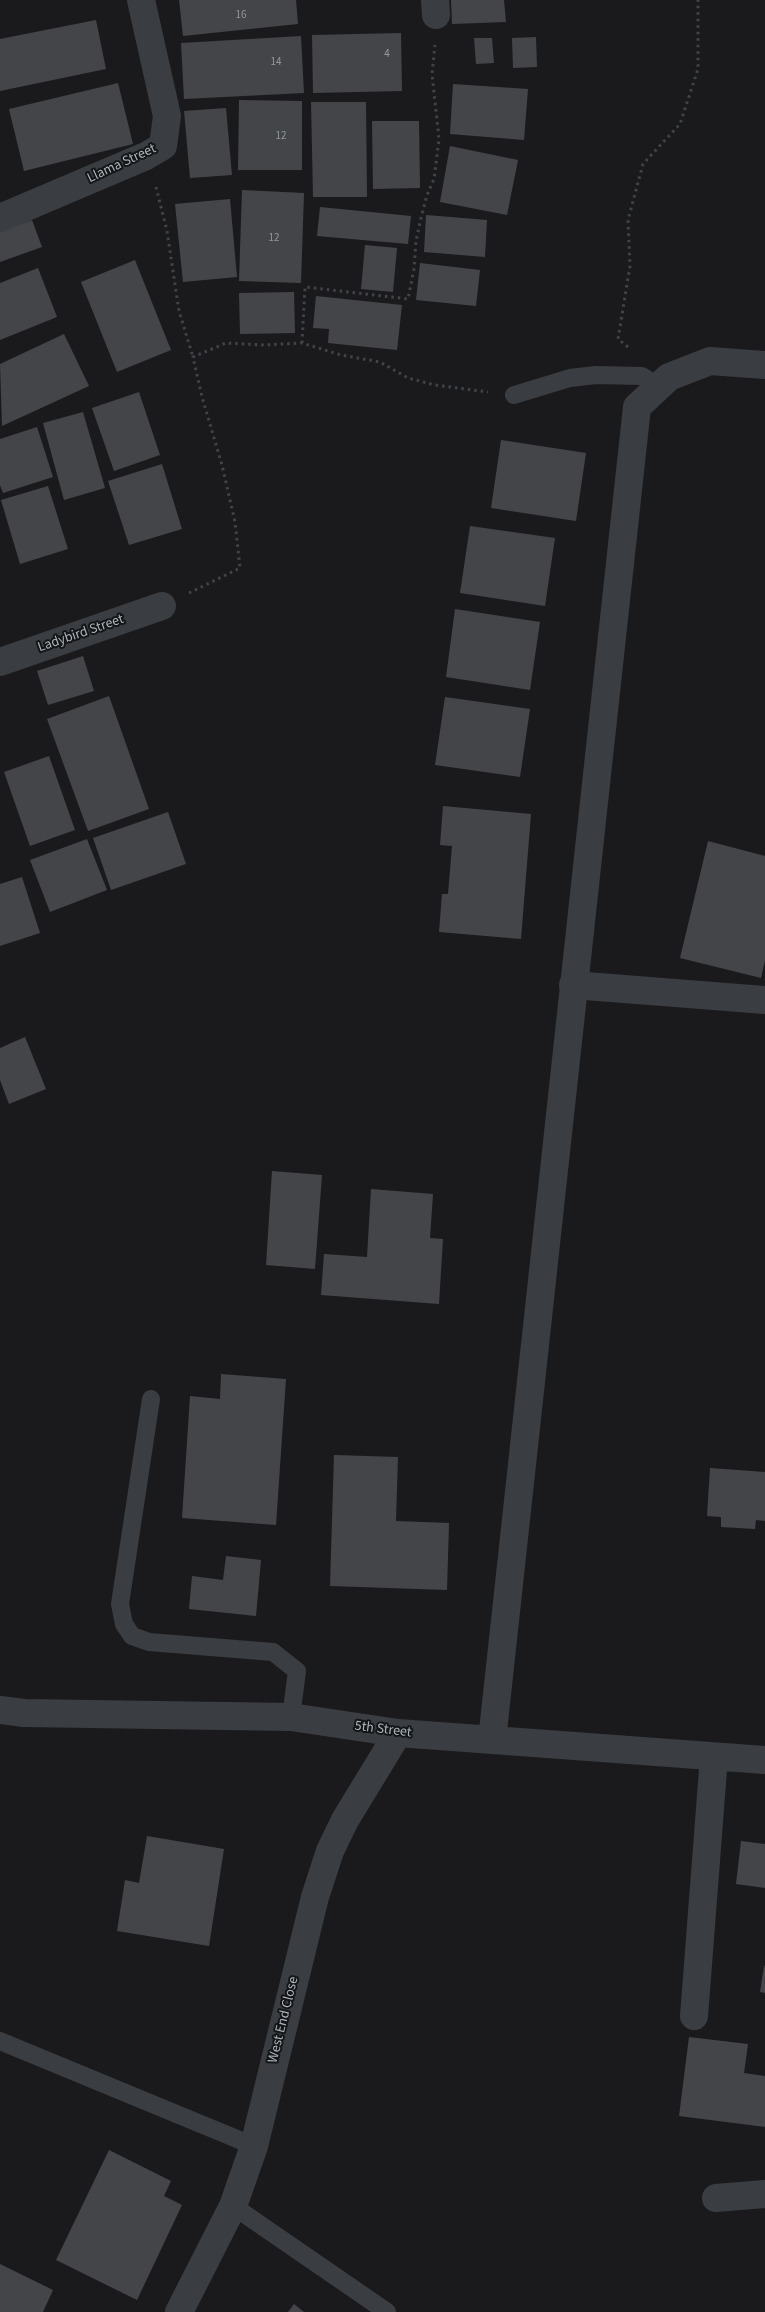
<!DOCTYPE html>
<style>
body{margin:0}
canvas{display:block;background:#1a1a1c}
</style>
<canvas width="765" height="2312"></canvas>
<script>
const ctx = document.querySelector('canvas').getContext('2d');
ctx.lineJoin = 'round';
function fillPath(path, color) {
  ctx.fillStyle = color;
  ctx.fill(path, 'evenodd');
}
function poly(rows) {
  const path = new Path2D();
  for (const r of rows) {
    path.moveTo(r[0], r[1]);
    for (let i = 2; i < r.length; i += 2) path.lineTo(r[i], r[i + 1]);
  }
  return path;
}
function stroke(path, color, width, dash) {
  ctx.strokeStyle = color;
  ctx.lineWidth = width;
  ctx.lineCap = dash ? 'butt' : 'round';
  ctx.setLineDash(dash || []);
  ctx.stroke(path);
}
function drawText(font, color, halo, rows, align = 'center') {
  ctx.font = font + ' "Source Sans 3",sans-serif';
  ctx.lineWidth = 4;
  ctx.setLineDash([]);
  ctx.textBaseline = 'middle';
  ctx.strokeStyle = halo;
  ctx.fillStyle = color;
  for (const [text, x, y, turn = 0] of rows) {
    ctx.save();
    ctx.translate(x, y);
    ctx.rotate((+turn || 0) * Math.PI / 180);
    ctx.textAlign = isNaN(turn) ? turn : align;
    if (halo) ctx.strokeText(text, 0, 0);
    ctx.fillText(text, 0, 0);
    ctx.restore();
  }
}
fillPath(poly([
 [179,0,296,0,298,24,183,36],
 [451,0,504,0,506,22,452,24],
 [96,20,106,69,0,91,0,39],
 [401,33,402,91,313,93,312,35],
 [301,36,304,93,184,99,181,43],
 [536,37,537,67,513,68,512,38],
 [474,38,492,38,494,63,476,64],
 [118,83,133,144,24,171,9,109],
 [453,84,528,89,524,140,450,134],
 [239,100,302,101,302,170,238,170],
 [311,102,366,102,367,197,313,197],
 [226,108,232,175,190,178,184,111],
 [372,121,419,121,420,188,373,189],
 [450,146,518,160,507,215,440,202],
 [242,190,304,193,301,283,239,281],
 [230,199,237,277,183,282,175,204],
 [320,207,411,216,408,244,317,236],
 [426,215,487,220,485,257,424,252],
 [32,220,42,247,0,262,0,231],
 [365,245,397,248,393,292,361,289],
 [135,260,171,350,117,372,81,282],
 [420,263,480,270,476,306,416,300],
 [38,268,57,317,0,340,0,283],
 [294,292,295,333,240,334,239,293],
 [316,296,402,305,397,350,328,343,329,329,313,328],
 [64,334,89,386,2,426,0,364],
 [139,392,160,455,114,471,92,408],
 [83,412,105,488,64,500,43,423],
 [37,427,53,477,3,493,0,485,0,439],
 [501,440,586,453,576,521,491,508],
 [162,464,182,529,129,545,108,481],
 [48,486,68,549,20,564,1,500],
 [470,526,555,538,545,606,460,593],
 [455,609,540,622,530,690,446,677],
 [83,656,94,691,48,705,37,671],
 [109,696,149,809,88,831,47,719],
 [445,697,530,709,520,777,435,765],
 [49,756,75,830,30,846,4,772],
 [443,806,531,814,521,939,439,932,442,894,448,894,452,846,440,845],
 [168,812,186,864,111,890,93,838],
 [87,839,107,890,50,912,30,860],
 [708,841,765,856,765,960,761,978,680,958],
 [22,877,40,933,0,946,0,884],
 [25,1037,46,1089,9,1104,0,1080,0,1048],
 [272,1171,322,1175,315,1269,266,1265],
 [371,1189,433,1194,430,1238,443,1239,439,1304,321,1295,324,1254,367,1257],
 [221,1374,286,1379,276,1525,182,1518,190,1396,220,1399],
 [334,1455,398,1457,396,1521,449,1523,447,1590,330,1586],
 [710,1468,765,1472,765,1521,756,1520,755,1529,721,1527,721,1517,707,1516],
 [226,1556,261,1560,256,1616,189,1609,192,1576,223,1580],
 [147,1836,224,1849,209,1946,117,1931,125,1880,139,1883],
 [741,1841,765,1844,765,1888,736,1884],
 [764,1966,765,1966,765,1993,760,1992],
 [689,2037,748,2044,744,2073,765,2076,765,2127,679,2116],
 [109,2150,171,2181,164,2196,182,2205,137,2300,56,2260],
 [0,2264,53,2290,43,2312,0,2312],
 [294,2304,304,2312,288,2312]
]), '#444549');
stroke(poly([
 [156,187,167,231,179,311,193,357],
 [302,343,305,287,408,299,414,269,416,241,421,218,427,195,434,179,439,139,432,74,435,45],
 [628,347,618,339,630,266,628,220,643,164,680,124,698,69,698,0],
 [189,593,240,568,235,522,222,465,202,397,193,357,226,343,264,345,302,343,341,355,380,362,408,378,435,385,488,392]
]), '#404448', 3, [2.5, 4]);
stroke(poly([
 [514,395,570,378,596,375,642,376,659,387],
 [151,1399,120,1604,124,1624,132,1636,149,1642,273,1652,297,1671,291,1717],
 [0,2041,254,2146],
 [233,2206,387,2312]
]), '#3a3d41', 18);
stroke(poly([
 [435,0,436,15],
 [0,218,146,156,163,146,167,116,141,0],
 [0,662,162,606],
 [573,985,765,1000],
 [0,1710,24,1713,291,1717,398,1733,765,1760],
 [492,1740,637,407,669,377,710,361,765,365],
 [694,2016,714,1757],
 [716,2198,765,2194],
 [179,2312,233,2206,254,2146,315,1897,330,1851,345,1820,398,1733]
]), '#3a3d41', 28);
drawText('11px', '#92999f', null, [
 ["16",241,16],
 ["4",387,55],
 ["14",276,63],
 ["12",281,137],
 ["12",274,239]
]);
drawText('14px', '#acb5bc', '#141517', [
 ["Llama Street",122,164,-25],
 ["Ladybird Street",81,634,-19],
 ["5th Street",383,1730,7],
 ["West End Close",284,2020,-76]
]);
</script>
